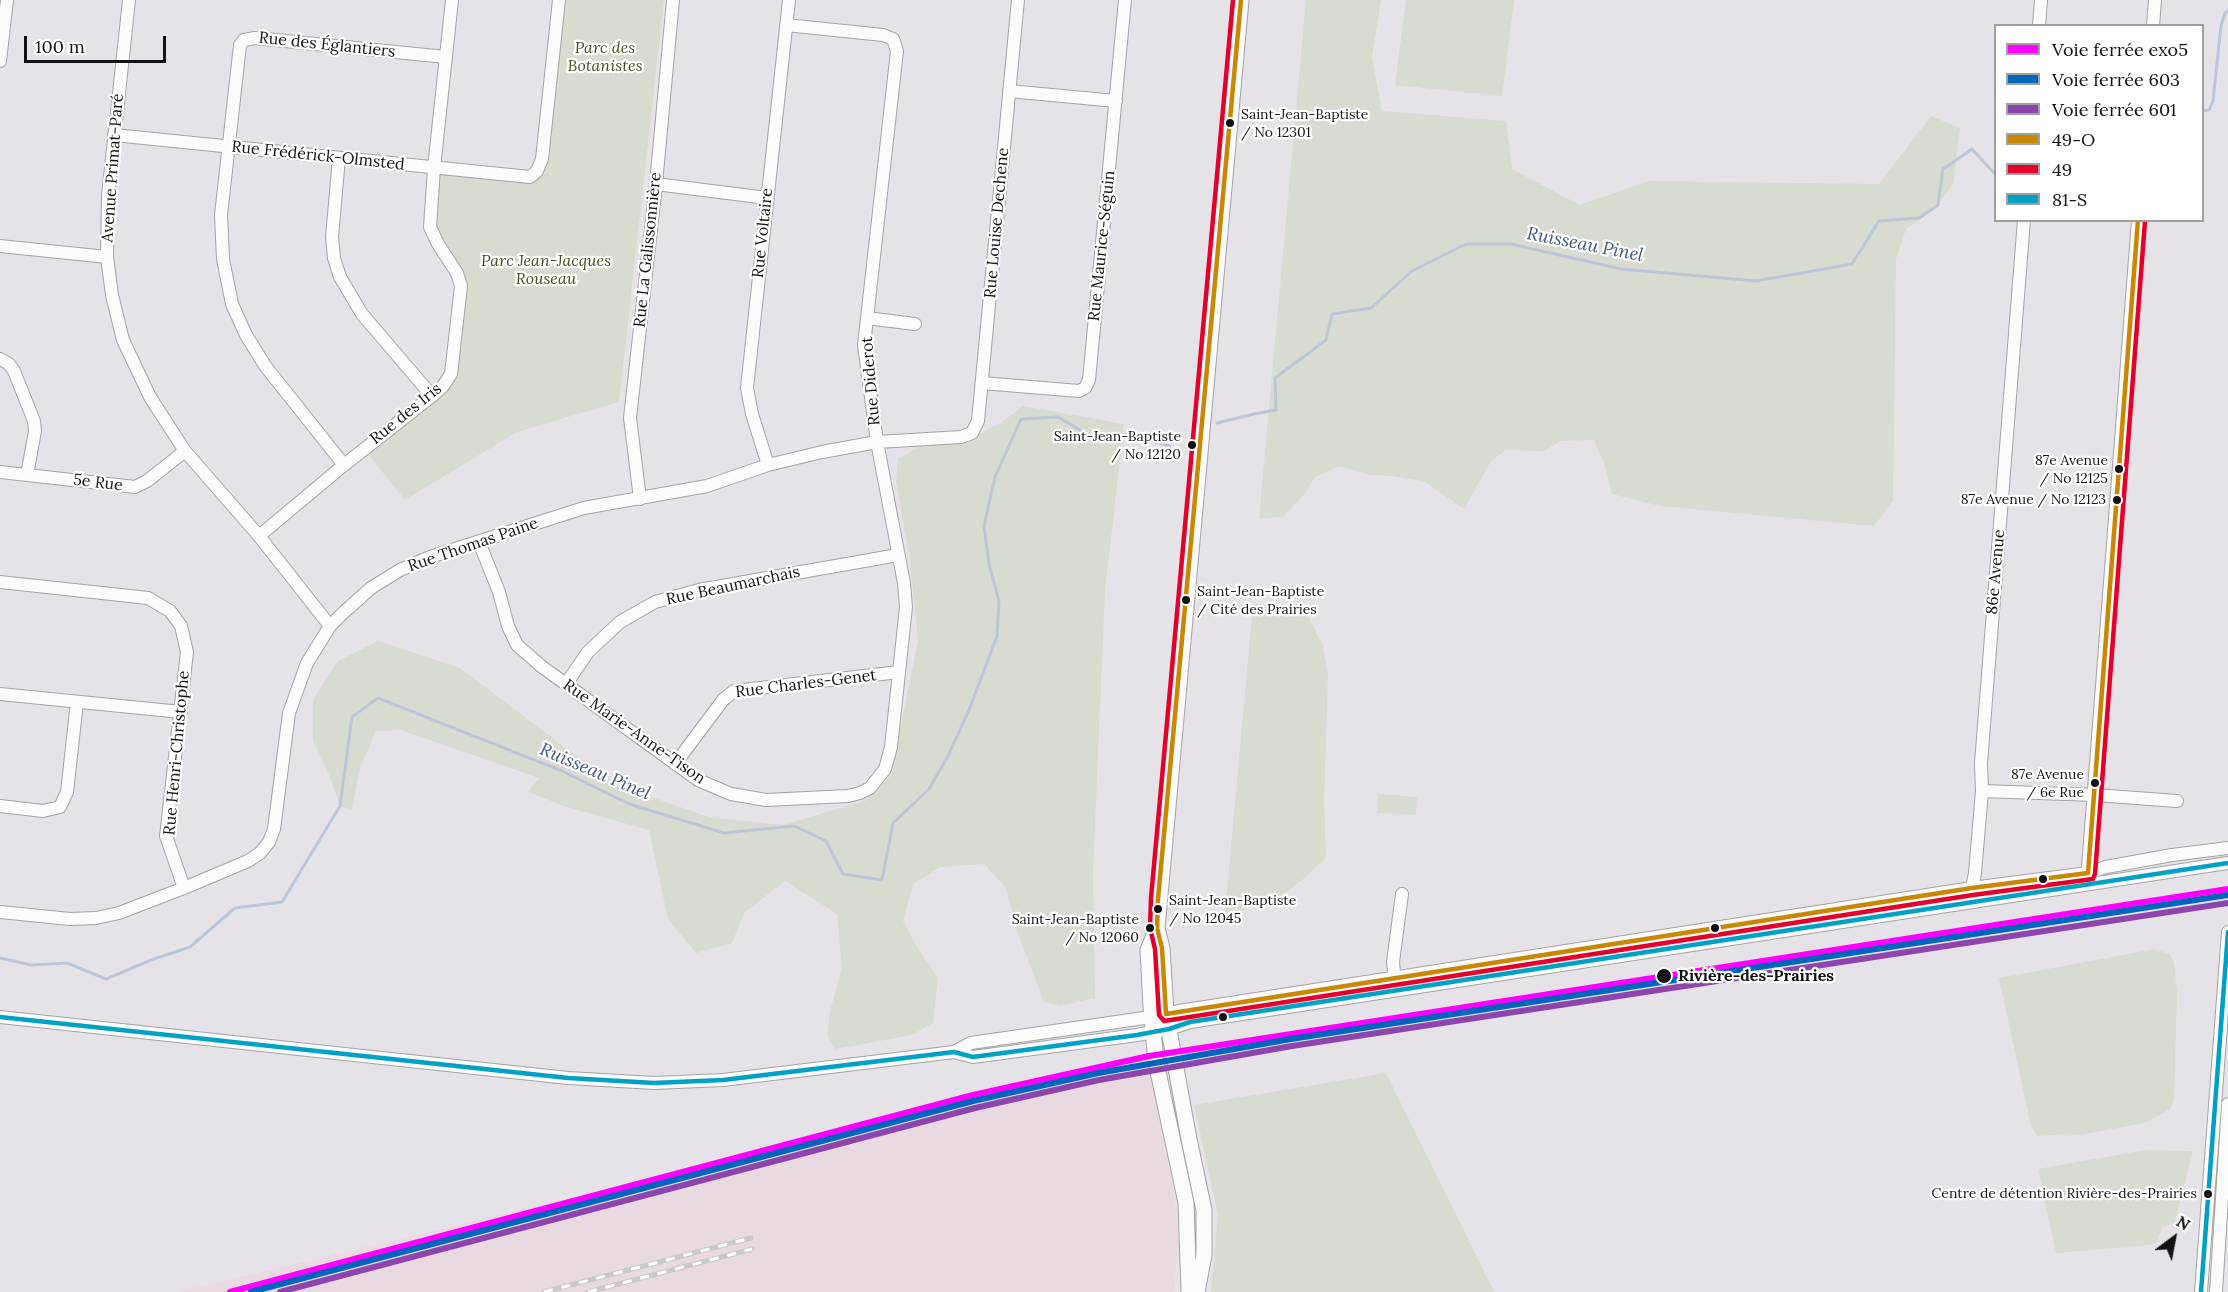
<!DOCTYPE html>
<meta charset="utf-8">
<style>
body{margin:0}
#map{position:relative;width:2228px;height:1292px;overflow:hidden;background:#e6e3e8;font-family:Lora,serif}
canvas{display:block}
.legend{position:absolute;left:1994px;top:24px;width:210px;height:198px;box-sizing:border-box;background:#fff;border:2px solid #a0a0a1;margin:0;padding:8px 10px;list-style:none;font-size:18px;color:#121113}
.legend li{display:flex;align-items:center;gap:12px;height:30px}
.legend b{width:30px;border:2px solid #a0a0a1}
.north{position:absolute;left:2144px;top:1208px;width:60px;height:60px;-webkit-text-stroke:4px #fff;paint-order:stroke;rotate:32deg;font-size:16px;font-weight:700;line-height:24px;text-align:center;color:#121113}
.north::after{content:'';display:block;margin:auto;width:21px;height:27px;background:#121113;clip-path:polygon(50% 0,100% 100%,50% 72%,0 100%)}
.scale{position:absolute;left:24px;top:36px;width:142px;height:27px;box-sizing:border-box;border:3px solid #121113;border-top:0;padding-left:8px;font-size:18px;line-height:21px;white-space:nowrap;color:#121113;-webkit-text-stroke:4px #fff;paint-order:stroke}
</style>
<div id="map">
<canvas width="2228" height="1292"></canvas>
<ul class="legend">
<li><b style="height:8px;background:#f0f"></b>Voie ferrée exo5</li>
<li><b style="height:8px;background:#0065bd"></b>Voie ferrée 603</li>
<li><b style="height:8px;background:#8e44ad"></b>Voie ferrée 601</li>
<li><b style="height:8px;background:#c98804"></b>49-O</li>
<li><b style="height:8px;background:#e4002b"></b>49</li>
<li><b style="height:8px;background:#01a1c5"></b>81-S</li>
</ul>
<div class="north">N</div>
<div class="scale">100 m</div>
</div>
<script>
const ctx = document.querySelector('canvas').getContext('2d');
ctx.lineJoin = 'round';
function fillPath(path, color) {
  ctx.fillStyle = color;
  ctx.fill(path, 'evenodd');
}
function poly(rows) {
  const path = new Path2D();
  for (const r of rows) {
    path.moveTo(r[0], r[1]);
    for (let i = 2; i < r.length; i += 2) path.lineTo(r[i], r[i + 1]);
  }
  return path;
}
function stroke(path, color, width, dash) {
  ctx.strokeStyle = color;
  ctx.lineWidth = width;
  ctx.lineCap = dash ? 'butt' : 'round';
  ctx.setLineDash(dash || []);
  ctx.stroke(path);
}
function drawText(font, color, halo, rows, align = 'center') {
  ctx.font = font + ' Lora,serif';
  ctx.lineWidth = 4.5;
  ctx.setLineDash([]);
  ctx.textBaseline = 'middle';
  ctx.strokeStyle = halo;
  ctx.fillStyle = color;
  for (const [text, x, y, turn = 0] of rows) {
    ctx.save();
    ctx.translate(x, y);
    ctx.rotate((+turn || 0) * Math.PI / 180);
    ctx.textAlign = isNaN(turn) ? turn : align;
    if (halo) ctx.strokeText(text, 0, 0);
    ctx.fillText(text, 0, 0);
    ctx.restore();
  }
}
fillPath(poly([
 [1150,1066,1173,1190,1179,1232,1174,1292,177,1292,974,1102]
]), '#e9dae2');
fillPath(poly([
 [559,0,664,0,619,402,517,432,405,500,364,449,451,374,457,273,430,227,434,168,537,171],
 [1306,0,1381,0,1372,57,1382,111,1506,121,1512,169,1580,205,1649,181,1879,184,1931,116,1960,128,1953,184,1934,210,1906,229,1896,259,1893,500,1874,526,1660,506,1612,494,1605,466,1594,440,1561,441,1544,451,1506,450,1491,461,1464,509,1424,481,1392,476,1370,475,1340,466,1315,477,1303,496,1283,517,1259,518],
 [1406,0,1514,0,1502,96,1395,85],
 [1023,406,1124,424,1105,591,1093,872,1095,998,1060,1006,1044,1002,1017,931,1006,888,984,864,940,867,913,884,903,921,914,942,938,978,933,1023,912,1035,835,1049,827,1035,830,1011,842,968,837,914,787,882,785,881,744,913,732,943,696,953,668,919,649,830,567,807,528,792,539,778,401,730,376,731,360,768,352,810,340,806,330,777,313,741,313,700,338,661,378,641,460,668,575,755,614,779,617,785,709,817,782,825,865,801,891,775,918,641,910,561,896,482,898,459,921,446,970,438,1001,423],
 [1253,604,1303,606,1323,646,1328,676,1324,800,1326,858,1302,880,1278,898,1256,901,1224,923],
 [1378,794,1417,797,1416,815,1377,813],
 [2155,949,2170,954,2174,963,2177,992,2174,1100,2170,1109,2145,1123,2079,1135,2066,1134,2037,1136,2031,1126,1999,978],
 [1386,1073,1494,1292,1211,1292,1218,1214,1194,1105],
 [2145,1150,2193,1151,2175,1222,2162,1228,2158,1237,2159,1242,2149,1245,2056,1253,2038,1169]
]), '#d8dbcf');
stroke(poly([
 [2202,111,2209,110,2213,101,2221,26,2225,13,2228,11],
 [1217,423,1254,414,1276,410,1275,378,1326,340,1332,314,1371,308,1412,271,1466,244,1511,244,1621,269,1756,281,1852,264,1879,221,1919,218,1938,205,1943,169,1972,149,1996,175],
 [0,958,31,965,67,963,106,979,151,960,190,947,235,908,282,902,340,806,352,717,378,698,562,771,629,804,724,833,794,826,826,841,843,874,882,880,893,823,929,789,947,758,969,710,997,636,999,601,989,564,984,526,995,477,1021,419,1058,417,1099,441,1126,434,1170,446]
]), '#bbc7d9', 3);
const minor = poly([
 [129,0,108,196,107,257,112,295,123,340,150,397,185,451,259,536,330,626],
 [2039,26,2041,0],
 [2153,26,2155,0],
 [0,61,7,0],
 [1009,91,1116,101],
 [114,135,530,177,537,171,542,159,559,0],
 [339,158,332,237,334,258,340,277,362,314,432,396],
 [656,184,767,198],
 [0,246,107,257],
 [867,318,915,324],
 [0,359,9,364,14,371,34,421,35,431,27,475],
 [982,383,1079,391,1085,388,1089,380,1125,0],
 [344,465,266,367,246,335,232,304,223,259,221,215,240,45,244,40,255,38,446,57],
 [768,465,752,414,747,388,789,0],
 [0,472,135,487,147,481,185,451],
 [640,499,630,418,656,184,673,0],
 [259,536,344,465,432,396,443,386,451,374,461,286,457,273,438,244,430,227,434,168,452,0],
 [479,542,499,592,508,626,517,645,541,666,698,780,731,794,766,800,848,796,860,793,870,788,885,769,891,747,906,607,904,583,877,442,864,345,897,51,893,39,883,35,786,25],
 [0,582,148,598,170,611,181,626,187,652,166,836,184,888],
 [566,684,588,652,620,622,655,602,699,590,898,555],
 [0,694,181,712],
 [675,764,723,700,734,691,899,672],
 [1982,791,2095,795,2177,801],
 [0,806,43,811,60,807,67,792,77,702],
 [2087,880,2138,220],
 [1972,888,1975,873,1982,791,1981,763,2024,220],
 [0,912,70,919,96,918,119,913,184,888,248,861,260,853,269,842,274,829,289,713,307,663,330,626,343,613,371,588,400,570,430,557,584,508,707,486,768,465,822,452,877,442,961,437,972,433,978,421,1018,0],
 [1395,983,1393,962,1402,894],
 [0,1017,568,1078,654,1083,723,1080,954,1052,973,1057,1137,1035,1169,1029,1190,1022,2228,863],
 [954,1052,971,1043,1151,1017,1179,1011,1972,888,2088,873,2106,867,2172,855,2228,848],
 [2201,1292,2228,932],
 [2216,1292,2228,1104]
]);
const major = poly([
 [1157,928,1162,948,1166,1014,1189,1139,1204,1210,1204,1255,1197,1292],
 [1189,1292,1186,1203,1156,1062,1151,1007,1148,950,1157,928,1241,0]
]);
stroke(minor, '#a5a2a6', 14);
stroke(major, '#a5a2a6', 17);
stroke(minor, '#fbfbfc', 12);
stroke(major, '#fbfbfc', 15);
const rail = poly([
 [544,1292,751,1238],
 [588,1292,752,1249]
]);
stroke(rail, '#c9c9c9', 5);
stroke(rail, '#fff', 3, [9]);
stroke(poly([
 [1241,0,1158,899,1157,928,1162,948,1166,1014,1972,888,2088,873,2138,220]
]), '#c98804', 4.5);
stroke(poly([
 [1233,0,1151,898,1150,928,1155,949,1159,1015,1164,1021,1973,895,2093,879,2095,874,2145,221]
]), '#e4002b', 4.5);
stroke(poly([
 [0,1017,568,1078,654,1083,723,1080,954,1052,973,1057,1137,1035,1169,1029,1190,1022,2228,863],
 [2201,1292,2228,932]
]), '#01a1c5', 4.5);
stroke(poly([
 [230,1292,973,1095,1149,1056,2228,889]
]), '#f0f', 6);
stroke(poly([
 [251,1292,973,1101,1098,1073,1291,1039,2228,895]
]), '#0065bd', 6);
stroke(poly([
 [280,1292,975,1108,1099,1080,1292,1046,2228,903]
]), '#8e44ad', 6);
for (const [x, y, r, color] of [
 [1230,123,5,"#121113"],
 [1192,445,5,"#121113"],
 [2119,469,5,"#121113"],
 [2117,500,5,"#121113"],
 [1186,600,5,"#121113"],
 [2095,783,5,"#121113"],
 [2043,879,5,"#121113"],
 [1158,909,5,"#121113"],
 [1150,928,5,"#121113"],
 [1715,928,5,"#121113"],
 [1664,976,8,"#121113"],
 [1223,1017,5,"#121113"],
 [2208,1194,5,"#121113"]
]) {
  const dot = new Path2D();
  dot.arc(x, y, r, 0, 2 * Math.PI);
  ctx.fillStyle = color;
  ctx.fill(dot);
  stroke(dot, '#fff', 2);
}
drawText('14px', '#121113', '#fff', [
 ["Saint-Jean-Baptiste",1241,115,"left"],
 ["/ No 12301",1241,133,"left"],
 ["Saint-Jean-Baptiste",1181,437],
 ["/ No 12120",1181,455],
 ["87e Avenue",2108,461],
 ["/ No 12125",2108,479],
 ["87e Avenue / No 12123",2106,500],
 ["Saint-Jean-Baptiste",1197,592,"left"],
 ["/ Cité des Prairies",1197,610,"left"],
 ["87e Avenue",2084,775],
 ["/ 6e Rue",2084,793],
 ["Saint-Jean-Baptiste",1169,901,"left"],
 ["/ No 12045",1169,919,"left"],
 ["Saint-Jean-Baptiste",1139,920],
 ["/ No 12060",1139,938],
 ["Centre de détention Rivière-des-Prairies",2197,1194]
], 'right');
drawText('16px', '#121113', '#fff', [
 ["Rue des Églantiers",327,45,6],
 ["Rue Frédérick-Olmsted",318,156,6],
 ["Avenue Primat-Paré",113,168,-86],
 ["Rue Louise Dechene",997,223,-85],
 ["Rue Voltaire",763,233,-84],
 ["Rue Maurice-Séguin",1102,246,-84],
 ["Rue La Galissonnière",648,250,-84],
 ["Rue Diderot",871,381,-95],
 ["Rue des Iris",406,414,-39],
 ["5e Rue",98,483,7],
 ["Rue Thomas Paine",473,545,-19],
 ["86e Avenue",1996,572,-85],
 ["Rue Beaumarchais",733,586,-12],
 ["Rue Charles-Genet",806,684,-7],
 ["Rue Marie-Anne-Tison",634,732,35],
 ["Rue Henri-Christophe",177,753,-85]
]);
drawText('italic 16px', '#465122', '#fff', [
 ["Parc des",605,48],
 ["Botanistes",605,66],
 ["Parc Jean-Jacques",546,261],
 ["Rouseau",546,279]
]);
drawText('bold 16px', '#121113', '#fff', [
 ["Rivière-des-Prairies",1678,976]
], 'left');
drawText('italic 18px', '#3c597e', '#fff', [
 ["Ruisseau Pinel",1585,245,11],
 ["Ruisseau Pinel",595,772,23]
]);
</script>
